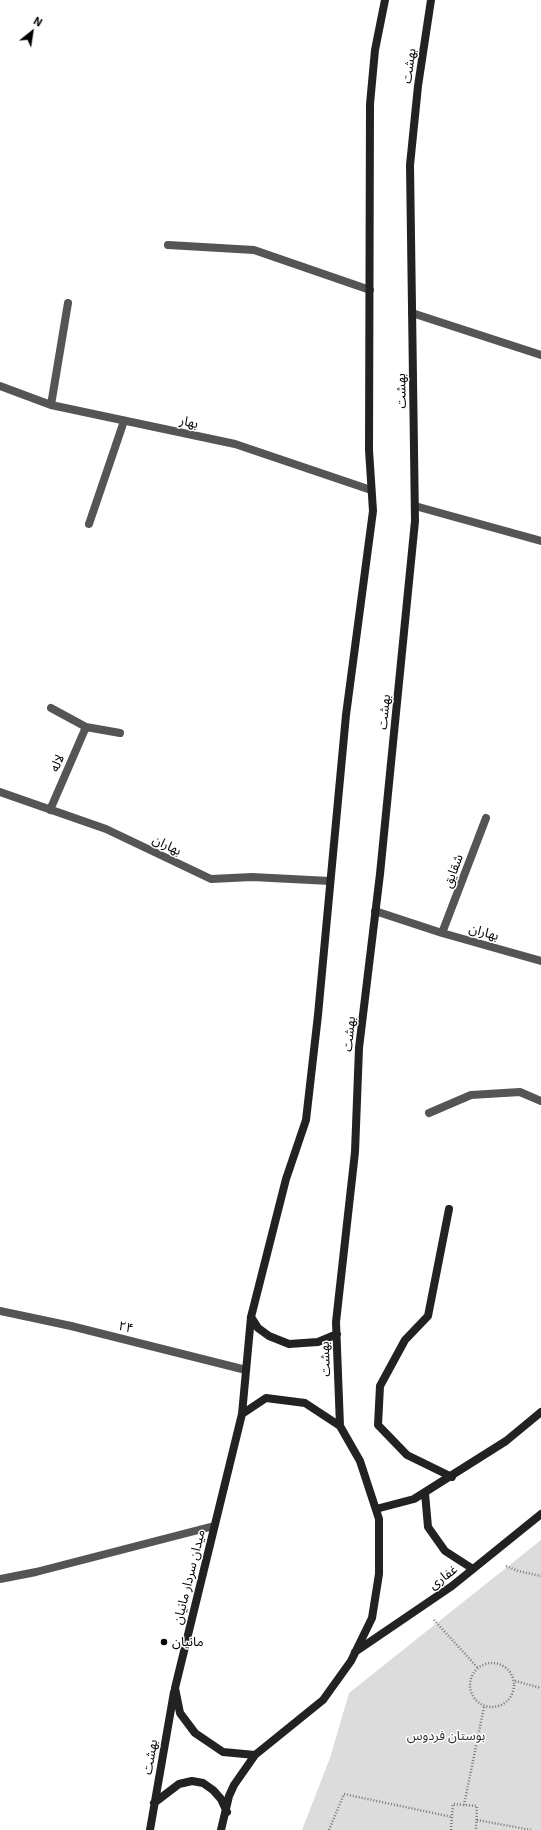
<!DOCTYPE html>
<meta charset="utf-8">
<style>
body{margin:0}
#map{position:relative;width:541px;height:1830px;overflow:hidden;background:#fff;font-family:"Exo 2",sans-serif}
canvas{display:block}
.north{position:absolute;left:12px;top:12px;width:40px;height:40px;-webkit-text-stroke:3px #fff;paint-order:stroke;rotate:30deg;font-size:11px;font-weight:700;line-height:16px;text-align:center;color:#000}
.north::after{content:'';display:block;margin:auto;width:14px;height:18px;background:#000;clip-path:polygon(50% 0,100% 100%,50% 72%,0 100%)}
</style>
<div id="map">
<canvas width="541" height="1830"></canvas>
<div class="north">N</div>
</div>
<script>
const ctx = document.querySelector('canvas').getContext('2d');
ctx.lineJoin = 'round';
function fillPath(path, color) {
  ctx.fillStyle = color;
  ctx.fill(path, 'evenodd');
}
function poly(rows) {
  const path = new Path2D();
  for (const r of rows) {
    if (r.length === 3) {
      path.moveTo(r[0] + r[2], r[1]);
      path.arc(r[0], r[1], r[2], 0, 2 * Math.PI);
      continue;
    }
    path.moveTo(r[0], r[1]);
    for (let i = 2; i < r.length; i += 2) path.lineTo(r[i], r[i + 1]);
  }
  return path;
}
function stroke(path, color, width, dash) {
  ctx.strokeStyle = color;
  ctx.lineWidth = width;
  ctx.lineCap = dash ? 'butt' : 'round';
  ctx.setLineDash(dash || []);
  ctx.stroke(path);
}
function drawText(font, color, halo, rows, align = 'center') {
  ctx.font = font + ' "Exo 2","Noto Sans Arabic",sans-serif';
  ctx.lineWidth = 3;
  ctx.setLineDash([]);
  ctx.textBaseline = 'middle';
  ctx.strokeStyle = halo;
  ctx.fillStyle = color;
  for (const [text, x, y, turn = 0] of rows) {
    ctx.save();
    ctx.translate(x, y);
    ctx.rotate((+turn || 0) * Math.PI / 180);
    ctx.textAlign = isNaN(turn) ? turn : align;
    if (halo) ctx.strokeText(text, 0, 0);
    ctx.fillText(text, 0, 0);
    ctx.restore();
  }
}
fillPath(poly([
 [541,1540,541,1830,302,1830,330,1758,349,1693]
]), '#dcdcdc');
stroke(poly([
 [506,1566,518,1571,541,1576],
 [434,1620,477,1667],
 [492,1685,22],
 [515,1681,541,1688],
 [464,1805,484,1707],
 [477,1820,531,1830],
 [329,1830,344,1794,452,1817],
 [451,1830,453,1804,477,1806,476,1830]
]), '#777', 2.5, [1, 2]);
stroke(poly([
 [168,245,254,250,370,290],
 [412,313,541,355],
 [0,386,51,405,235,444,371,490],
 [51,405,68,303],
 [415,506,541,541],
 [89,524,124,421],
 [51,708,86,727,120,733],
 [0,792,106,829,211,879,252,877,330,881],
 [50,810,86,727],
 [375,911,442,933,541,961],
 [442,933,486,818],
 [429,1113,471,1095,520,1092,541,1101],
 [0,1311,71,1326,246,1370],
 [0,1579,36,1572,214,1526]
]), '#555', 8);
stroke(poly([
 [449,1209,428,1316,405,1340,380,1386,378,1425,407,1455,452,1477],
 [251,1317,258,1328,269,1336,289,1344,318,1342,337,1334],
 [242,1414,266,1398,305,1403,340,1426,360,1461,379,1519,379,1574,372,1618,351,1661,323,1700,255,1755,223,1752,195,1733,180,1713,175,1688,242,1414,251,1317,286,1179,306,1120,318,1015,346,715,373,511,369,450,370,104,375,50,385,0],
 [340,1426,336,1322,355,1152,359,1048,380,874,415,521,410,165,418,86,431,0],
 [425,1493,428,1527,445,1551,473,1569],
 [376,1509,414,1499,506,1441,541,1412],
 [355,1652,452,1586,541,1514],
 [154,1803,179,1784,192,1781,203,1783,213,1790,221,1799,227,1812],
 [150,1830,174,1692],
 [221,1830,229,1796,234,1785,255,1755]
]), '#222', 8);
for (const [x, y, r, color] of [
 [164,1642,4,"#000"]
]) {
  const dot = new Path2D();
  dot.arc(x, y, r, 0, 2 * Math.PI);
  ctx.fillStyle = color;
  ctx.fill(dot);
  stroke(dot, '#fff', 1.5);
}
drawText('13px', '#000', '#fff', [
 ["بهشت",409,66,-82],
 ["بهشت",401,391,-91],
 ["بهار",189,422,12],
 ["بهشت",384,712,-84],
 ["لاله",57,763,-66],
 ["بهاران",167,845,26],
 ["شقایق",453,871,-69],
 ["بهاران",484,932,16],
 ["بهشت",349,1034,-84],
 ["۲۴",126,1327,14],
 ["بهشت",325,1359,-92],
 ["میدان سردار مانیان",189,1577,-76],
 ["غفاری",443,1577,-36],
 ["بهشت",150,1757,-80]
]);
drawText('13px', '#000', '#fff', [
 ["مانیان",172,1642]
], 'left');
drawText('13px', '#333', '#fff', [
 ["بوستان فردوس",446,1736]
]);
</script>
